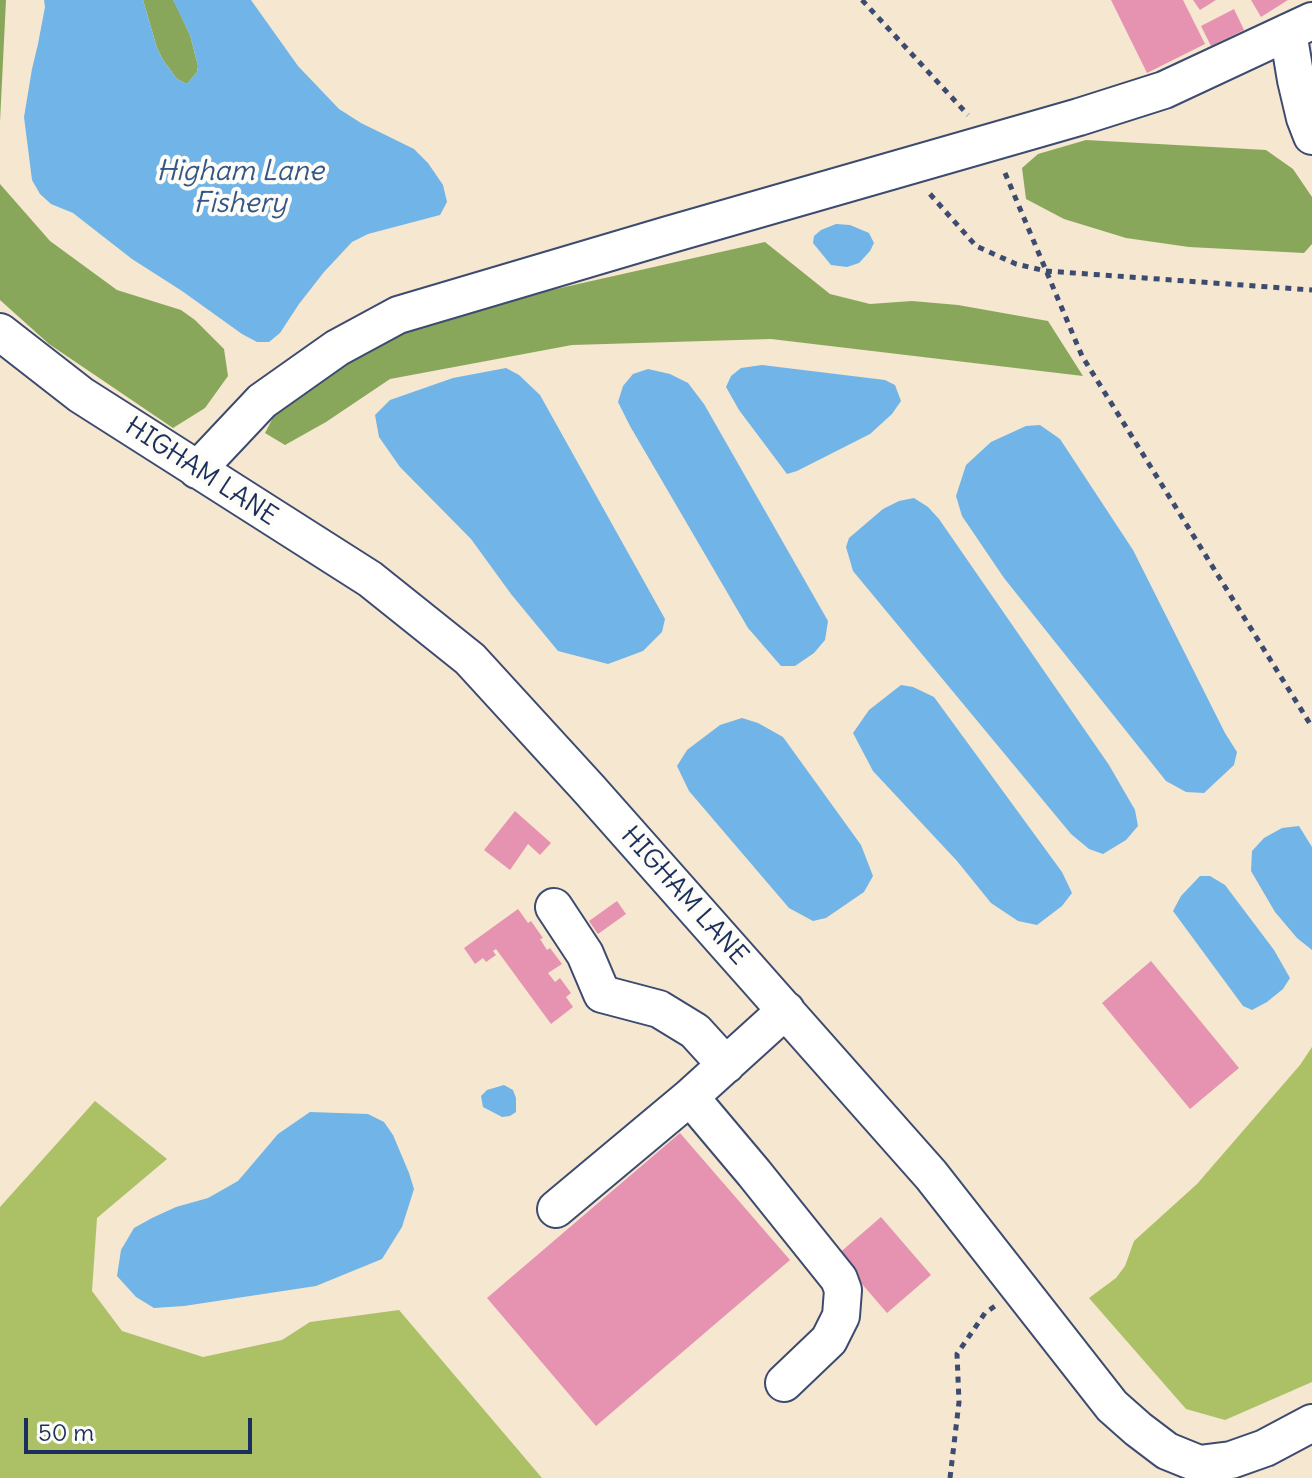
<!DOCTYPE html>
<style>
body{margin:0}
#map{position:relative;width:1312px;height:1478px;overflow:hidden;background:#f5e7d0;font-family:Delius,sans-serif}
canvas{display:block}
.scale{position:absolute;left:24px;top:1418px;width:228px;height:36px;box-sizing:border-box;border:4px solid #1b2f5e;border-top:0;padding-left:10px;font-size:24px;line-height:28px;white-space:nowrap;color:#1b2f5e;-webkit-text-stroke:6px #fdfcf7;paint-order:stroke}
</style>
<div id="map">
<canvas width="1312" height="1478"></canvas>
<div class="scale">50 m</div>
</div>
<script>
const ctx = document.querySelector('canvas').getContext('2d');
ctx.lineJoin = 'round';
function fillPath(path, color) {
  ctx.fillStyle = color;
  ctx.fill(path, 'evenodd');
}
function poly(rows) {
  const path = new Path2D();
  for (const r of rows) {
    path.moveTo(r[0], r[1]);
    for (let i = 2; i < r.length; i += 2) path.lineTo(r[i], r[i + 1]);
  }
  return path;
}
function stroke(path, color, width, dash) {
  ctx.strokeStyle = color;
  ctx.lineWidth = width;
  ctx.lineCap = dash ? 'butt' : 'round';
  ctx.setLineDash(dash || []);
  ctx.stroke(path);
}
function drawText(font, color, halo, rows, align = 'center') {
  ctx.font = font + ' Delius,sans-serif';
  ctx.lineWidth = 8;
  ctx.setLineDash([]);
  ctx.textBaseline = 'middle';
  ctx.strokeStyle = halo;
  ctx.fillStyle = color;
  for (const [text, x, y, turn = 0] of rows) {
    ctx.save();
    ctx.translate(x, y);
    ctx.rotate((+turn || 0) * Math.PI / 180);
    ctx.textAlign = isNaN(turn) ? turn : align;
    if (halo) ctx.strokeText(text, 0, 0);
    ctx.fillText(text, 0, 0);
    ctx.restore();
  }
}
fillPath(poly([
 [1312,1047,1312,1382,1225,1420,1186,1409,1089,1298,1116,1278,1125,1266,1134,1241,1197,1184,1300,1065],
 [95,1101,167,1159,97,1218,92,1291,122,1331,203,1357,282,1340,310,1322,399,1310,542,1478,0,1478,0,1207]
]), '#acc166');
fillPath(poly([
 [0,0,6,0,0,122],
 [143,0,173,0,175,3,190,35,198,66,197,72,187,84,177,79,163,60,157,48],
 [1086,140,1266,150,1293,169,1312,197,1312,244,1304,253,1189,247,1126,238,1064,219,1026,199,1022,168,1038,154],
 [0,184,50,241,117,290,181,310,195,320,224,349,228,376,205,408,173,428,49,344,0,300],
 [765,242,830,294,870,304,912,301,958,305,1048,321,1083,376,771,339,572,345,390,379,326,422,285,445,265,433,276,412,362,347,458,311]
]), '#89a75b');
fillPath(poly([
 [44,0,143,0,157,48,163,60,177,79,187,84,197,72,198,66,190,35,173,0,251,0,298,66,339,109,361,123,414,149,428,163,443,185,447,202,440,215,368,234,352,242,324,272,299,304,280,333,269,342,257,342,242,334,182,291,132,259,73,213,51,204,40,194,32,180,24,117,32,69,38,44,45,7],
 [836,224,850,225,869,233,874,243,870,251,859,263,847,267,831,265,813,243,814,236,821,230],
 [762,365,885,380,895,385,901,401,892,414,870,434,797,471,787,474,739,410,726,387,731,376,741,368],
 [506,368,519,375,540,395,665,619,662,632,643,651,608,664,558,651,511,594,471,539,400,467,379,437,375,415,390,400,453,378],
 [648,369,670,374,688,383,704,404,828,621,825,640,814,653,795,666,781,666,748,628,630,426,618,402,623,386,633,374],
 [1040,425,1060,439,1133,550,1225,733,1237,752,1234,765,1204,793,1186,792,1166,781,1004,578,962,516,956,496,966,465,991,442,1026,426],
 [914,498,928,507,939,519,1109,765,1135,810,1138,826,1126,840,1103,854,1089,849,1071,834,853,571,846,547,849,538,883,509,899,501],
 [901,685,913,687,934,697,1062,872,1072,893,1062,906,1037,925,1018,921,991,903,957,861,873,771,853,733,869,710],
 [742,718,758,723,783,737,861,845,873,876,864,892,826,918,813,921,789,908,689,791,677,766,687,750,720,725],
 [1299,826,1312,847,1312,950,1297,938,1275,912,1251,871,1252,851,1264,838,1282,828],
 [1200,876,1210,876,1225,885,1274,950,1290,978,1283,989,1267,1002,1252,1010,1243,1006,1173,911,1181,896],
 [504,1085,513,1090,516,1098,516,1112,510,1116,502,1117,483,1107,481,1096,487,1090],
 [310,1112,368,1114,384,1122,393,1135,409,1173,414,1189,402,1227,382,1259,316,1286,184,1306,154,1308,136,1297,117,1276,121,1250,134,1228,152,1218,176,1207,208,1198,238,1181,278,1134]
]), '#71b4e7');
fillPath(poly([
 [1111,0,1183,0,1205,44,1147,73],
 [1193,0,1216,0,1200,10],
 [1251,0,1288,0,1261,17],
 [1234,9,1244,30,1211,46,1201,26],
 [515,811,551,843,540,855,528,844,510,870,484,850],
 [617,901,626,914,598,934,589,921],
 [518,909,528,923,531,921,543,938,540,939,547,950,550,948,562,964,548,973,555,982,560,978,571,993,566,997,573,1007,551,1024,496,949,493,951,496,955,486,962,483,958,475,964,464,948],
 [1151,961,1239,1068,1190,1109,1102,1003],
 [680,1133,790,1260,596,1426,487,1298],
 [881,1217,931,1275,887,1313,837,1255]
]), '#e693b2');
const minor = poly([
 [1288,32,1296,80,1305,118,1312,136],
 [0,332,81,395,370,579,470,659,589,789,931,1175,1112,1406,1138,1429,1167,1451,1199,1464,1231,1460,1265,1448,1312,1423],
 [197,470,262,401,337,348,398,315,668,235,1079,117,1164,90,1312,21],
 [554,907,585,954,602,994,659,1009,695,1031,726,1065],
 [690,1097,754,1173,839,1279,843,1290,841,1316,829,1340,784,1383],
 [556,1209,690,1097,786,1010]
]);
stroke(minor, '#3c4b6f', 40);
stroke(poly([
 [862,0,968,115],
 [1005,173,1082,356,1312,727],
 [930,194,976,246,1016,264,1046,271,1312,290],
 [950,1478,959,1402,957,1354,985,1313,995,1306]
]), '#3c4b6f', 5, [6, 6]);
stroke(minor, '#fff', 36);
drawText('26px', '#1b2f5e', '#fdfcf7', [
 ["HIGHAM LANE",201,472,33],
 ["HIGHAM LANE",684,896,48]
]);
drawText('italic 28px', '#355787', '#fdfcf7', [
 ["Higham Lane",240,172],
 ["Fishery",240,204]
]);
</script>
